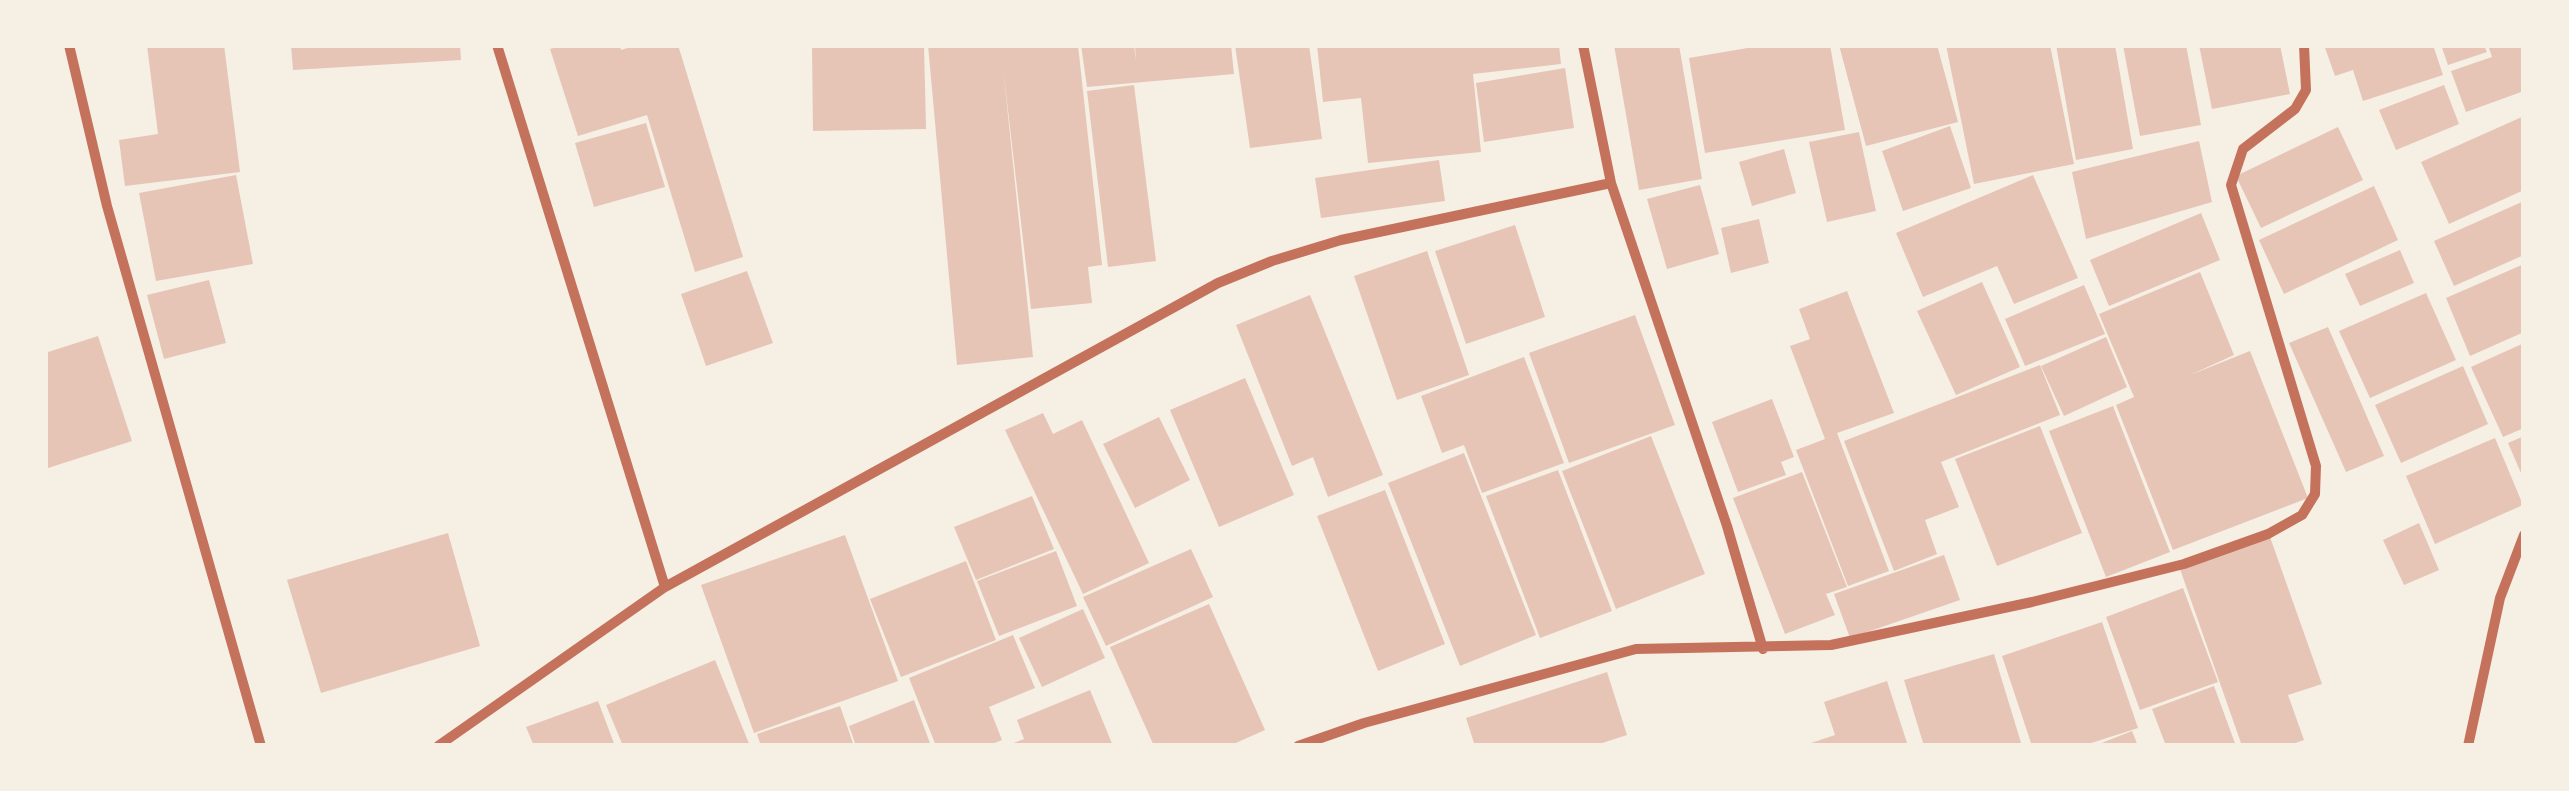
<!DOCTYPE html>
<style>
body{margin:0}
#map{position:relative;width:2569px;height:791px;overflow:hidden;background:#f6efe4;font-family:"Alegreya Sans",sans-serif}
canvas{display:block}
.frame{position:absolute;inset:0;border:48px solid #f6efe4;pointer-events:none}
</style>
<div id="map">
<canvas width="2569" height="791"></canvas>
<div class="frame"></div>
</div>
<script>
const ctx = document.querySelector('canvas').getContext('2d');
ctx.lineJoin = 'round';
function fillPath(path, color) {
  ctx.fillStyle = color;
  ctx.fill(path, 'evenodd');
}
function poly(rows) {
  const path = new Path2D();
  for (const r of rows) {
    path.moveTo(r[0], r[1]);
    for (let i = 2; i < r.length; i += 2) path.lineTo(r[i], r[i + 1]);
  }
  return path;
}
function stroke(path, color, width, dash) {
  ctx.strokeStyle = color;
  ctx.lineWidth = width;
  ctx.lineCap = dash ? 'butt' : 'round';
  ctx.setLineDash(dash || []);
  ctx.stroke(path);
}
fillPath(poly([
 [147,45,224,45,240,172,125,186,119,140,158,134],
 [291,45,460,45,461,60,293,70],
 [564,45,620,45,621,50,637,45,678,45,743,257,695,272,647,115,578,136,550,49],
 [812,45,924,45,926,129,813,131],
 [928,45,1078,45,1102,265,1088,267,1092,303,1031,309,1003,67,1033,357,957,365],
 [1081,45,1134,45,1136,61,1135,45,1231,45,1234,74,1087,87],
 [1235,45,1309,45,1322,139,1250,148],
 [1317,45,1559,45,1561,64,1473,74,1481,152,1368,163,1361,98,1323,102],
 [1614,45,1679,45,1702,179,1639,190],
 [1765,45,1830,45,1845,130,1705,153,1689,58],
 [1839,45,1937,45,1958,122,1866,146],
 [1946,45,2050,45,2074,164,1974,184],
 [2056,45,2115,45,2133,149,2076,160],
 [2123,45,2186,45,2201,125,2140,136],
 [2199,45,2280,45,2290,94,2212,109],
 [2324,45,2433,45,2443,75,2363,101,2353,70,2335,76],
 [2441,45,2484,45,2487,52,2448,65],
 [2488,45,2524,45,2524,91,2466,112,2451,71,2492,57],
 [1565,68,1574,128,1484,142,1476,83],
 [1134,85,1156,261,1108,267,1087,91],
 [2444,85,2459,124,2396,150,2379,110],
 [2524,116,2524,190,2449,224,2421,162],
 [646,123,665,187,594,207,575,143],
 [1950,126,1971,188,1903,211,1882,151],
 [2338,127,2363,180,2261,228,2236,176],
 [1859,132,1876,211,1827,222,1809,142],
 [2199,141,2212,202,2086,239,2072,172],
 [1784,149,1796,193,1752,206,1739,162],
 [1439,160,1445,201,1321,218,1315,178],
 [236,175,253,264,156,281,139,193],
 [2033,175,2078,278,2014,304,1997,266,1923,297,1896,233],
 [1700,185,1719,254,1667,269,1647,199],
 [2374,186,2398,240,2284,294,2259,240],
 [2524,201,2524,255,2454,286,2434,241],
 [2201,213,2220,260,2109,306,2090,260],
 [1759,219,1769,263,1731,273,1721,228],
 [1515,225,1545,317,1466,344,1435,251],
 [2400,250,2414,283,2360,306,2345,274],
 [1427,251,1469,375,1397,400,1354,276],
 [2524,264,2524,332,2470,356,2446,298],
 [747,271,773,343,706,366,681,294],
 [2200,272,2234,355,2190,375,2250,351,2308,498,2173,550,2116,405,2134,397,2099,314],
 [209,280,226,343,164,359,147,295],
 [1982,282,2020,367,1956,395,1917,311],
 [2084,285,2105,334,2025,366,2005,319],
 [1847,291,1894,413,1837,433,1889,571,1848,586,1796,450,1825,439,1790,346,1810,339,1799,309],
 [2426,293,2456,360,2370,398,2339,331],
 [1310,295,1383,475,1328,497,1313,457,1292,466,1236,325],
 [1635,315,1675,425,1569,463,1529,353],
 [2328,327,2384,456,2346,472,2289,343],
 [98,336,132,441,45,469,45,353],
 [2106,337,2127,387,2064,416,2041,366],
 [2524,343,2524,428,2503,437,2471,367],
 [1524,357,1564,463,1482,493,1464,445,1442,453,1421,396],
 [2040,365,2060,415,1941,462,1959,507,1925,520,1937,554,1894,571,1844,441],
 [2463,366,2488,424,2401,463,2375,405],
 [1245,378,1294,495,1219,527,1170,410],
 [1772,399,1794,457,1781,462,1786,475,1738,492,1712,422],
 [2113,406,2170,552,2106,577,2049,431],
 [1043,413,1053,434,1082,420,1149,563,1083,594,1005,430],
 [1159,417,1190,480,1135,508,1103,444],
 [2040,426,2082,533,1997,566,1955,459],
 [1651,436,1705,574,1616,609,1562,471],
 [2524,436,2524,480,2508,443],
 [2495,438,2523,505,2435,544,2406,476],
 [1464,453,1536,635,1460,666,1388,483],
 [1558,470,1612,611,1540,638,1486,496],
 [1802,472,1847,587,1826,594,1835,615,1785,634,1733,498],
 [1385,490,1445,644,1378,671,1317,516],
 [1032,496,1054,549,976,580,954,527],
 [2419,523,2439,570,2404,585,2383,540],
 [448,533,480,646,321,693,287,580],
 [845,535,898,681,754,733,701,585],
 [2270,537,2322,684,2288,695,2304,740,2287,746,2242,746,2180,569],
 [1191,549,1213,597,1106,646,1083,597],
 [1056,551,1077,606,999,636,977,581],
 [1944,555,1960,600,1850,638,1834,594],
 [966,561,996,640,901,677,870,599],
 [2183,588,2218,682,2140,710,2106,617],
 [1209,604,1265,730,1229,746,1154,746,1110,647],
 [1083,609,1105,658,1042,687,1019,638],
 [2102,622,2138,728,2082,746,2032,746,2002,656],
 [1013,635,1035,688,989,707,1002,740,987,746,936,746,909,678],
 [1994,654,2022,746,1924,746,1904,680],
 [715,660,750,746,623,746,606,705],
 [1607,672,1627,735,1593,746,1475,746,1466,718],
 [1887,681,1908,746,1802,746,1835,735,1824,702],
 [2214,686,2236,746,2166,746,2152,709],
 [1090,690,1113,746,1006,746,1024,739,1017,720],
 [914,700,931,746,856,746,849,726],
 [598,701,615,746,534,746,526,727],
 [840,706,854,746,761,746,757,734],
 [2132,731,2138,746,2094,746]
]), '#e6c5b7');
stroke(poly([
 [69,45,107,206,261,746],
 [497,45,665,587],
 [1583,45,1611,183,1727,526,1763,649],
 [438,746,665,587,1218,283,1272,261,1341,240,1611,183],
 [1298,746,1364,723,1636,649,1831,645,2032,602,2184,564,2268,534,2302,515,2315,494,2316,466,2231,185,2243,149,2295,109,2306,90,2304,45],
 [2468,746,2500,598,2524,535]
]), '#c5725c', 10);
</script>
